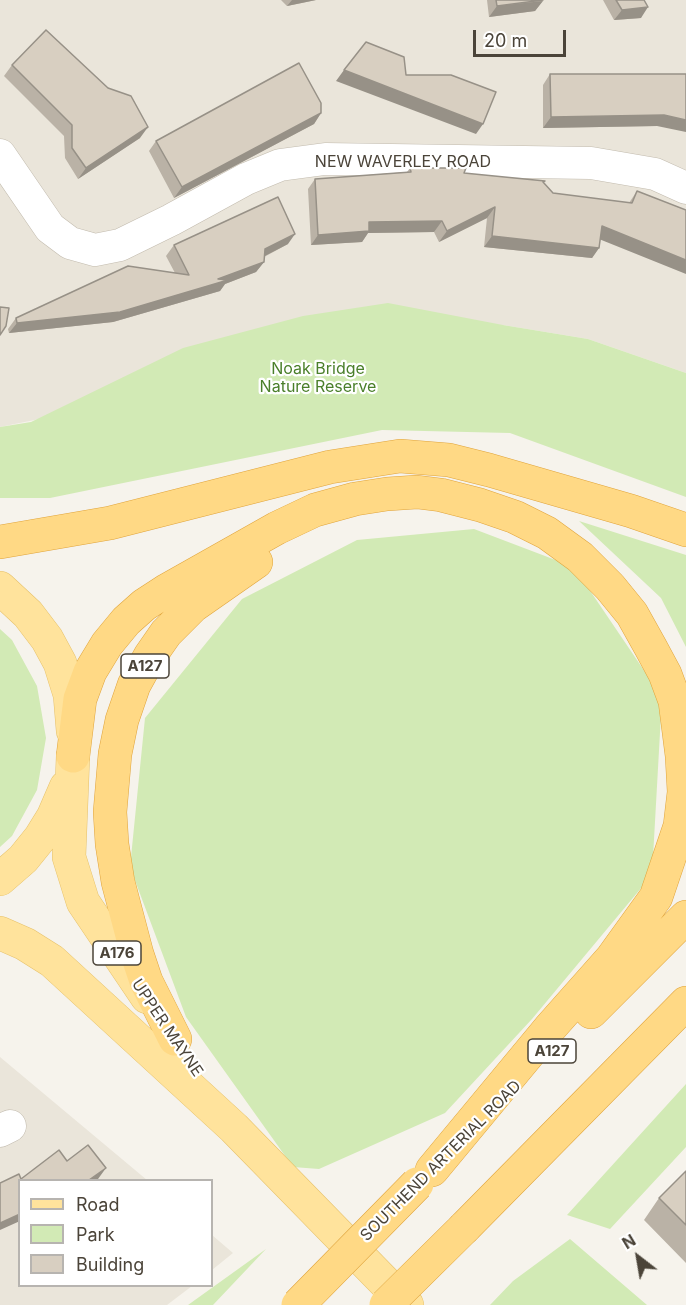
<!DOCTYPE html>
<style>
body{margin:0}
#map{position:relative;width:686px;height:1305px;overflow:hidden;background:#f6f3ec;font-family:Inter,sans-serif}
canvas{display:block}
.legend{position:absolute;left:18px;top:1179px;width:195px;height:108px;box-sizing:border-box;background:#fff;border:2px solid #b7b4b0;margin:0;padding:8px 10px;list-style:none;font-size:18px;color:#4b4439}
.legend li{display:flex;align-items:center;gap:12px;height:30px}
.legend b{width:30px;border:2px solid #b7b4b0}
.north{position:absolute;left:608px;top:1227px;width:60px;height:60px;-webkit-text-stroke:4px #fff;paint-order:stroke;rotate:329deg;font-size:16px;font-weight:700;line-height:24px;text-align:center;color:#4b4439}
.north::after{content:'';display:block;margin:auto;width:21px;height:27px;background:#4b4439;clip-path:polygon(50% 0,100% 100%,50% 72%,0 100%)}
.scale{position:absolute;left:473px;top:30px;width:93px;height:27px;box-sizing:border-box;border:3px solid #4b4439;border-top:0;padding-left:8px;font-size:18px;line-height:21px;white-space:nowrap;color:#4b4439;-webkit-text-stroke:4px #fff;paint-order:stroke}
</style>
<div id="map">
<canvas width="686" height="1305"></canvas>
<ul class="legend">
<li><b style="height:8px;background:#ffe39c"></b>Road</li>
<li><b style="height:16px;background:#d2eab5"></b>Park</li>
<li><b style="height:16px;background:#d8cfc1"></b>Building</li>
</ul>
<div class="north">N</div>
<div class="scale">20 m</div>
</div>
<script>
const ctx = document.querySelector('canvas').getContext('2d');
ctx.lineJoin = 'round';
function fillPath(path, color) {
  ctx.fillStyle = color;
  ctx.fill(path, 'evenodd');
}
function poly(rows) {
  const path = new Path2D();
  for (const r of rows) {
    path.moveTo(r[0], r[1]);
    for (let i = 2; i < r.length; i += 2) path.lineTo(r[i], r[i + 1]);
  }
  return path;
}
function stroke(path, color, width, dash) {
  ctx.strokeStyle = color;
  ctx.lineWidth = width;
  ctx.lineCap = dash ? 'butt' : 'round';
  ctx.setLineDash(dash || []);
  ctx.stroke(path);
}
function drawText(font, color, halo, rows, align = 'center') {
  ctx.font = font + ' Inter,sans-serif';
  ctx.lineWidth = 4.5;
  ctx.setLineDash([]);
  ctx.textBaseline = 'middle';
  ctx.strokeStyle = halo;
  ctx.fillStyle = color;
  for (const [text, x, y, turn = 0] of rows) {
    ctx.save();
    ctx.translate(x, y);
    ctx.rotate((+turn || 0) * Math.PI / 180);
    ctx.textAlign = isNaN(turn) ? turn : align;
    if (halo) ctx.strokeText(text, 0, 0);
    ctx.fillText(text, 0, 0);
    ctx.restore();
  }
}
fillPath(poly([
 [0,0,686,0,686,373,588,339,503,325,0,427],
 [0,1057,147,1180,20,1180,20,1286,192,1286,167,1305,0,1305],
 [212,1235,233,1253,212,1270]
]), '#eae5da');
fillPath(poly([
 [388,303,503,325,588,339,686,373,686,497,510,433,382,430,50,498,0,498,0,427,31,422,183,348,303,316],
 [579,521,686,555,686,647,661,598],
 [474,529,574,567,662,697,652,875,532,1019,445,1113,319,1169,293,1167,186,1017,130,867,145,718,242,599,357,540],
 [0,629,12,640,37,686,46,738,37,790,12,836,0,847],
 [686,1084,686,1147,610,1229,567,1215],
 [570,1239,647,1305,490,1305,513,1281],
 [266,1249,213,1305,188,1305]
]), '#d2eab5');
const minor = poly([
 [0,155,50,228,70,243,95,250,120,245,171,220,246,179,280,165,325,159,591,163,655,174,686,188],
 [0,1131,10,1126]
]);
const primary = poly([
 [0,588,28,614,47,639,60,663,70,695,73,731],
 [73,756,69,857,83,902,147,997],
 [0,879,23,859,40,838,53,817,66,787],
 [0,933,25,944,52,961,234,1128,407,1305]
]);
const trunk = poly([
 [0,542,110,523,330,467,400,456,449,460,489,470,631,511,686,530],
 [73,756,80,699,90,672,107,644,126,621,144,605,167,590,277,528,315,510,355,499,387,494,417,492,441,495,480,505,515,517,547,533,580,557,610,587,632,614,651,648,665,674,675,701,682,756,684,792,680,826,656,897,612,958,549,1029,432,1170],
 [591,1012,686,917],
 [175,1039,146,981,137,954,118,882,112,844,110,812,115,754,122,720,134,685,150,656,166,633,193,606,256,562],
 [464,1228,686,1003]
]);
stroke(minor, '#c2bbae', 33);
stroke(primary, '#e6c16a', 34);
stroke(trunk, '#e0a43c', 34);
stroke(minor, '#fff', 32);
stroke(primary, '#ffe39c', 33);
stroke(trunk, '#ffd985', 33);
const trunkBridge = poly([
 [298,1305,417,1184],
 [386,1305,464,1228]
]);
stroke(trunkBridge, '#e0a43c', 34, []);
stroke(trunkBridge, '#ffd985', 33);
fillPath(poly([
 [281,0,316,0,287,6],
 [487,0,543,0,535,11,489,17],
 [603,0,644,0,641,18,614,20],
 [12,65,140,138,78,179,65,158,64,136,4,76],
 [550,74,657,126,543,128,543,85],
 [321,113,314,124,174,198,149,151,156,141],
 [410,168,544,183,553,193,629,203,637,191,686,210,600,239,599,248,592,258,484,247,487,218,439,242,434,232,368,233,362,242,311,245,308,189,315,179,407,172],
 [288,244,264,257,264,262,256,272,225,284,220,291,113,322,9,333,8,329,16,318,175,273,166,256,174,245],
 [686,1171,686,1263,644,1220,659,1198]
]), '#bab2a6');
fillPath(poly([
 [292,0,316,0,287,6],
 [543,1,535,11,489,17,497,6],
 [648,7,641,18,614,20,622,10],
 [344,70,483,124,476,134,336,81],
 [321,113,314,124,174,198,182,187],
 [664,115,686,120,686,132,657,126,543,128,551,117],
 [148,127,140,138,78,179,86,168],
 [495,207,487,218,439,242,447,231],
 [442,221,434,232,368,233,362,242,311,245,318,235,369,222],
 [602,226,686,260,686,274,594,237],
 [295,234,288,244,257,260,265,249],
 [492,236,599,248,592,258,484,247],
 [264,262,256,272,225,284,220,291,113,322,9,333,17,323,218,279],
 [106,1168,98,1179,96,1180,89,1180],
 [20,1214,20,1221,0,1230,0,1223]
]), '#979187');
const building = poly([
 [496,0,543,0,497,6,496,0],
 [616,0,644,0,648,7,622,10,616,0],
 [46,30,108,88,131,96,148,127,86,168,72,148,72,125,12,65,46,30],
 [366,42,404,57,406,75,451,75,496,92,483,124,344,70,366,42],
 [299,63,321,103,321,113,182,187,156,141,299,63],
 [550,74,686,74,686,120,664,115,551,117,550,74],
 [410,168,466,168,464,173,545,181,543,182,553,193,632,203,637,191,686,210,686,260,602,226,599,248,492,236,495,207,447,231,442,221,369,222,369,231,318,235,315,179,411,172,410,168],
 [278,197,295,234,265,249,264,262,218,279,228,280,120,312,17,323,16,318,128,266,189,275,174,245,278,197],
 [0,307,9,308,6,326,0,335,0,307],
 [88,1145,106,1168,89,1180,20,1180,20,1214,0,1223,0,1183,19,1174,21,1179,59,1150,67,1161,88,1145],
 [686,1171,686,1225,659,1198,686,1171]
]);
fillPath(building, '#d8cfc1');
stroke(building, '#979187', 1.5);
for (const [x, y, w] of [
 [145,666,48],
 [117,953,48],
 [552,1051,48]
]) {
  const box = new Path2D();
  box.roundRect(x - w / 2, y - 12, w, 24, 4.5);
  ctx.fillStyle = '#fff';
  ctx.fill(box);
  stroke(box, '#4b4439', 1.5);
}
drawText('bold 15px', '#4b4439', null, [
 ["A127",145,666],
 ["A176",117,953],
 ["A127",552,1051]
]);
drawText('16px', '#4b4439', '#fff', [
 ["NEW WAVERLEY ROAD",403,162],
 ["UPPER MAYNE",167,1028,56],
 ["SOUTHEND ARTERIAL ROAD",441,1161,-45]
]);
drawText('16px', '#4a7f2a', '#fff', [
 ["Noak Bridge",318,369],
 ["Nature Reserve",318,387]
]);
</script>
